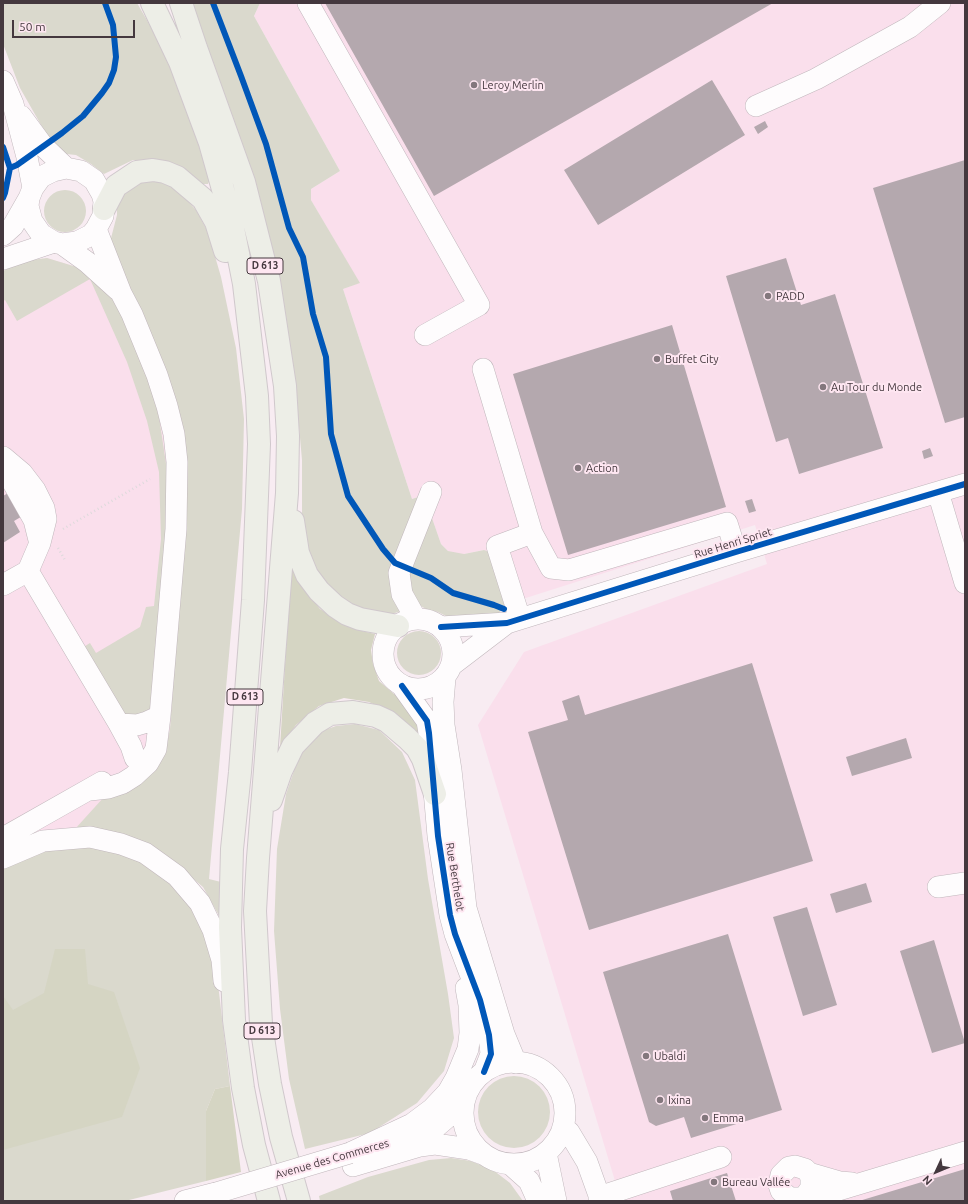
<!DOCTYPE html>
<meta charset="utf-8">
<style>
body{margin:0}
#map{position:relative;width:968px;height:1204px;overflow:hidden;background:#f8ecf2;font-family:Ubuntu,sans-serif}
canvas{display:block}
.frame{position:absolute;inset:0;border:4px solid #44383e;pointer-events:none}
.north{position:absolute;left:916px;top:1152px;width:40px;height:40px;-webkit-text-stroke:3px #fee6f1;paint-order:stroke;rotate:226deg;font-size:11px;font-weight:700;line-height:16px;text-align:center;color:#44383e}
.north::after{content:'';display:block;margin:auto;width:14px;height:18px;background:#44383e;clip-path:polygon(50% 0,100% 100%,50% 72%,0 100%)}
.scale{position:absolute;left:12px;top:20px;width:123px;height:18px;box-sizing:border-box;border:2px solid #44383e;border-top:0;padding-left:5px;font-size:12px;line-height:14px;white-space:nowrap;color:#44383e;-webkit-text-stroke:3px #fee6f1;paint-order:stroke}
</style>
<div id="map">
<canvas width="968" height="1204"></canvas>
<div class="frame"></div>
<div class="north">N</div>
<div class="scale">50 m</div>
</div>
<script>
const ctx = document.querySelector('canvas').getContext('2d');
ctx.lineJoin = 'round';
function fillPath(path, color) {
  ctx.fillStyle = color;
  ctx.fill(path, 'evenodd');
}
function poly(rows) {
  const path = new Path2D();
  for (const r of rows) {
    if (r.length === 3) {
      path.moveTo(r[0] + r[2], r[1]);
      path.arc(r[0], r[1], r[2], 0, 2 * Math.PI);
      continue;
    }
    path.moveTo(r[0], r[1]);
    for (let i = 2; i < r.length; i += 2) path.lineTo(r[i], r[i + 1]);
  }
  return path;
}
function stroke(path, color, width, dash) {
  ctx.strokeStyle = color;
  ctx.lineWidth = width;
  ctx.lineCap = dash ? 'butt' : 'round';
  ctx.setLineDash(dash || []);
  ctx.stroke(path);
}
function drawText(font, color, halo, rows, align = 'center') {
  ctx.font = font + ' Ubuntu,sans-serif';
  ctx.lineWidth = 4;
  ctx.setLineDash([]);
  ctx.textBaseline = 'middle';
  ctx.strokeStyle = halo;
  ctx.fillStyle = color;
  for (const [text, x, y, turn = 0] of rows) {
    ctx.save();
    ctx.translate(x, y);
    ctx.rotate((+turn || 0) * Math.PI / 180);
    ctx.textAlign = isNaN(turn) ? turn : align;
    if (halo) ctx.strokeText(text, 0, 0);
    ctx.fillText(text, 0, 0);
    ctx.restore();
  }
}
fillPath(poly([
 [260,3,965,3,965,1201,621,1201,478,725,524,652,767,564,755,525,507,604,484,550,464,554,457,554,448,551,441,544,424,495,412,499,343,289,359,283,311,200,311,189,340,171,254,16],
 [47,258,90,271,182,432,183,544,170,729,165,752,75,829,3,866,3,271]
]), '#fadfec');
fillPath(poly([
 [3,3,137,3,162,46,185,104,211,177,208,184,202,184,166,162,133,160,104,174,91,164,76,155,57,153,20,88,3,44],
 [191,3,260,3,254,16,340,171,311,189,311,200,360,283,343,289,412,499,424,495,441,544,448,551,464,554,484,550,490,552,507,604,499,613,458,622,438,612,426,609,419,605,395,613,379,614,352,606,336,595,312,567,302,516,302,460,295,382],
 [146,179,164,183,179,191,196,210,208,232,221,277,236,348,244,419,242,509,209,879,221,882,222,921,203,887,185,872,75,829,104,797,165,752,170,729,183,544,182,432,110,242,117,215,117,202,121,192],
 [65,211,21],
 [47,258,90,271,113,299,132,337,151,385,159,417,167,470,166,537,150,710,144,718,121,715,82,648,90,643,96,653,140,627,146,607,154,606,161,539,159,472,147,421,127,362,90,279,17,321,5,300,3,301,3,271,23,261],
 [419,653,22],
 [355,724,379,730,402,752,415,780,428,879,448,994,454,1038,444,1071,417,1103,370,1133,305,1149,289,1079,280,1009,274,931,277,849,286,794,298,759,316,733,336,726],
 [83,843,148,860,193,905,214,950,230,1086,215,1089,206,1111,206,1181,125,1201,3,1201,3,866,36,849],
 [514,1112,36],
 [451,1158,471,1161,493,1170,510,1183,523,1201,320,1201,319,1196,368,1177,429,1160]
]), '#dad9cd');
fillPath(poly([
 [291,565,302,585,320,609,341,622,358,630,375,634,371,650,373,664,379,681,409,707,417,722,422,743,394,714,369,702,344,698,319,706,296,725,280,748],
 [55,949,85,949,88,984,114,992,140,1068,122,1117,3,1150,3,996,13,1010,44,993],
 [230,1086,241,1172,206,1181,206,1111,215,1089]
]), '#d5d5c3');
fillPath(poly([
 [325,3,773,3,434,196],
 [712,80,745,135,598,225,564,170],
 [765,121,768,127,758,134,754,127],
 [965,160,965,417,945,423,873,188],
 [786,258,801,305,835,294,883,448,799,474,788,438,776,442,726,276],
 [672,325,726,507,568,555,513,374],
 [930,448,933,456,924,459,922,451],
 [22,485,36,508,14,521,20,532,3,543,3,496],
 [752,499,756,511,749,513,745,501],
 [752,663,813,861,589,930,528,732,568,720,562,701,579,695,585,715],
 [906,738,912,758,852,776,846,757],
 [866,883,872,902,836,913,830,894],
 [807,907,837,1005,803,1016,773,917],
 [728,934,782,1110,691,1138,684,1117,656,1126,649,1122,603,972],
 [934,940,965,1043,932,1053,900,951],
 [965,1169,965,1201,859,1201],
 [727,1173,736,1201,673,1201,670,1191]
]), '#b4a8ae');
const minor = poly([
 [308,3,479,305,425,335],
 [3,81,13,104,17,119,27,157,33,188],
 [756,106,816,79,910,27,940,3],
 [21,116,43,146,66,168],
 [3,235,13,226,29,198],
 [62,244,87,262,118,290],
 [3,259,54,242,62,244,77,242,91,235,96,229,103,216,104,201,102,194,94,180,81,171,66,168,53,171,41,177,33,188,29,198,28,206,32,221,41,234,54,242],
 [483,369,532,533,551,568,569,570,727,523,736,552],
 [3,457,22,473,35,490,44,508,46,519,40,543,28,571,3,585],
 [3,468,8,474,34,520,39,540],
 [938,492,965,583],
 [28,571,119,724,131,746,135,758],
 [418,654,35],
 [416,619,402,594,399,573,431,492],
 [520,619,497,546,532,533],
 [441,627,507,623,736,552,965,484],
 [452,665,507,623],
 [445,678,443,702,444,725,451,770,466,908,504,1034,516,1063],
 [402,686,427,721,429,733,438,836,450,915,455,934,480,1000,489,1035,491,1054,484,1072],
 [119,724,137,725,147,722,160,716],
 [90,790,108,788,123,783,134,776,148,763,156,749,160,716,176,529,177,462,174,434,167,406,157,375,132,314,121,293,96,229],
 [3,838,102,782],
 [3,858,43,841,90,837,121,844,145,853,177,876,200,903,213,930,222,960,224,981],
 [938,887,965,883],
 [514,1113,51],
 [563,1127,569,1132,587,1162,601,1201],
 [404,1138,435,1128,456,1110,466,1096],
 [350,1153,412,1124,432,1109,448,1092,456,1078,468,1049,470,1033,469,1005,466,988],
 [546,1153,556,1201],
 [510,1164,529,1181,538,1201],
 [353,1166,420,1146,435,1144,469,1149,483,1154],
 [809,1173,811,1178,811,1188,805,1196,800,1198,790,1198,781,1191,779,1185,781,1175,789,1167,795,1166,805,1169,809,1173,840,1182,852,1183],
 [809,1193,832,1192,965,1152],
 [599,1197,721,1157],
 [185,1201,216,1193]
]);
const major = poly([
 [152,3,180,62,210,143,231,218,244,284,257,396,259,444,253,600,240,772,232,849,230,927,234,1020,243,1088,254,1145,269,1201],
 [181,3,196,48,244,182,269,281,285,386,288,436,287,493,258,858,255,911,261,1024,270,1084,281,1137,299,1201],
 [104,209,116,186,137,172,153,170,165,172,177,177,203,199,216,222,225,251],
 [293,521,298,553,307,575,319,591,335,606,347,614,360,619,398,626],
 [271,800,281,771,293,746,315,723,330,714,353,712,376,716,387,721,407,738,417,748,423,759,435,794]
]);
stroke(minor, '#c1b7bc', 22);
stroke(major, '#d0c8cc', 24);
stroke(poly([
 [63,529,150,479],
 [58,548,65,560]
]), '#dedadc', 2.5, [1, 3]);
stroke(minor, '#fefcfd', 21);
stroke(major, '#edeee7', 22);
const minorBridge = poly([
 [216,1193,350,1153]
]);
stroke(minorBridge, '#c1b7bc', 22, []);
stroke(minorBridge, '#fefcfd', 21);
stroke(poly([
 [213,3,241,76,266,144,289,228,303,257,313,314,326,357,331,434,348,496,383,549,395,563,431,578,453,593,494,605,504,609],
 [3,147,10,168,5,193,3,198],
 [10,168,17,165,62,133,83,116,102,93,109,83,114,70,116,57,113,25,105,3],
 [441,627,507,623,736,552,965,484],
 [402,686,427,721,429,733,438,836,450,915,455,934,480,1000,489,1035,491,1054,484,1072]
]), '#0057b8', 6);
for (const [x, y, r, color] of [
 [474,85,4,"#83777d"],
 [768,296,4,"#83777d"],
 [657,359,4,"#83777d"],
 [823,387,4,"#83777d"],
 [578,468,4,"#83777d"],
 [646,1056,4,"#83777d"],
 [660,1100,4,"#83777d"],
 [705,1118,4,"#83777d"],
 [714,1182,4,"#83777d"]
]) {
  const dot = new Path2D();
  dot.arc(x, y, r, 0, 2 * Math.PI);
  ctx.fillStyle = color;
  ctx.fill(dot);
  stroke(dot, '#fee6f1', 1.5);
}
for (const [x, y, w] of [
 [265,266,36],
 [245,697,36],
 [262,1031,36]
]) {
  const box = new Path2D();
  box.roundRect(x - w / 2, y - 8, w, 16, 3);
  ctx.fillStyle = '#fee6f1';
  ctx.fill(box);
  stroke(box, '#44383e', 1);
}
drawText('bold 10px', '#44383e', null, [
 ["D 613",265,266],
 ["D 613",245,697],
 ["D 613",262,1031]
]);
drawText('11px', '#44383e', '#fee6f1', [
 ["Leroy Merlin",482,85],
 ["PADD",776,296],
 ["Buffet City",665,359],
 ["Au Tour du Monde",831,387],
 ["Action",586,468],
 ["Ubaldi",654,1056],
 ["Ixina",668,1100],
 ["Emma",713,1118],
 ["Bureau Vallée",722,1182]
], 'left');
drawText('11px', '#44383e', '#fee6f1', [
 ["Rue Henri Spriet",733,543,-17],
 ["Rue Berthelot",455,877,81],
 ["Avenue des Commerces",332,1159,-16]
]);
</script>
